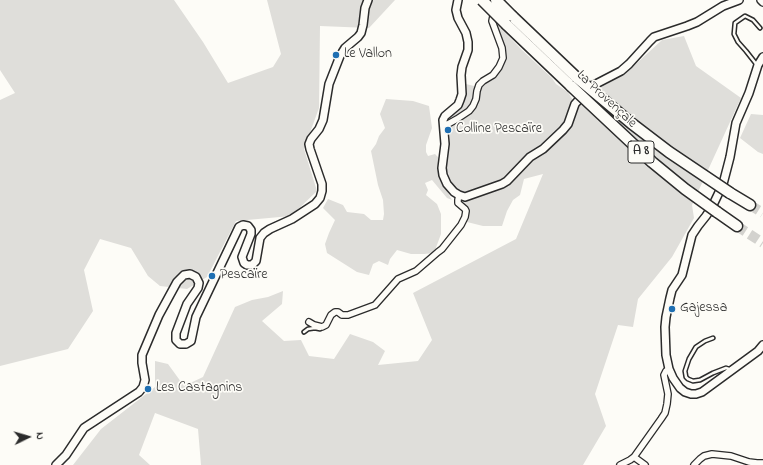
<!DOCTYPE html>
<meta charset="utf-8">
<style>
body{margin:0}
#map{position:relative;width:763px;height:465px;overflow:hidden;background:#fdfcf7;font-family:"Indie Flower",sans-serif}
canvas{display:block}
.north{position:absolute;left:8px;top:417px;width:40px;height:40px;-webkit-text-stroke:3px #fdfcf7;paint-order:stroke;rotate:85deg;font-size:11px;font-weight:700;line-height:16px;text-align:center;color:#2b2b2b}
.north::after{content:'';display:block;margin:auto;width:14px;height:18px;background:#2b2b2b;clip-path:polygon(50% 0,100% 100%,50% 72%,0 100%)}
</style>
<div id="map">
<canvas width="763" height="465"></canvas>
<div class="north">N</div>
</div>
<script>
const ctx = document.querySelector('canvas').getContext('2d');
ctx.lineJoin = 'round';
function fillPath(path, color) {
  ctx.fillStyle = color;
  ctx.fill(path, 'evenodd');
}
function poly(rows) {
  const path = new Path2D();
  for (const r of rows) {
    path.moveTo(r[0], r[1]);
    for (let i = 2; i < r.length; i += 2) path.lineTo(r[i], r[i + 1]);
  }
  return path;
}
function stroke(path, color, width, dash) {
  ctx.strokeStyle = color;
  ctx.lineWidth = width;
  ctx.lineCap = dash ? 'butt' : 'round';
  ctx.setLineDash(dash || []);
  ctx.stroke(path);
}
function drawText(font, color, halo, rows, align = 'center') {
  ctx.font = font + ' "Indie Flower",sans-serif';
  ctx.lineWidth = 3.5;
  ctx.setLineDash([]);
  ctx.textBaseline = 'middle';
  ctx.strokeStyle = halo;
  ctx.fillStyle = color;
  for (const [text, x, y, turn = 0] of rows) {
    ctx.save();
    ctx.translate(x, y);
    ctx.rotate((+turn || 0) * Math.PI / 180);
    ctx.textAlign = isNaN(turn) ? turn : align;
    if (halo) ctx.strokeText(text, 0, 0);
    ctx.fillText(text, 0, 0);
    ctx.restore();
  }
}
fillPath(poly([
 [0,0,174,0,203,42,228,83,273,67,281,54,267,0,395,0,369,28,320,26,319,108,304,149,317,191,291,216,236,221,207,277,187,289,160,286,148,276,131,248,100,239,84,270,93,311,68,349,0,366,0,100,15,93,0,70],
 [494,21,522,50,552,78,556,84,568,92,574,102,625,74,662,40,684,36,696,66,741,98,692,205,694,218,672,257,638,299,633,327,618,325,595,394,606,426,583,465,201,465,198,429,155,413,139,455,150,465,73,465,101,429,155,387,155,361,168,364,184,386,203,377,235,307,252,300,268,297,283,291,282,304,262,321,284,341,301,340,309,356,334,359,350,334,373,342,385,351,378,365,418,361,432,340,413,293,516,239,543,174,524,179,520,195,513,200,507,211,502,226,483,226,467,222,465,204,452,184,446,167,449,146,452,116,465,99,464,92,466,84,482,88,484,84,498,74,504,64,505,56],
 [386,99,413,101,429,106,432,128,426,145,426,152,428,156,435,154,440,159,439,166,440,179,452,200,447,198,432,180,425,183,428,190,426,195,437,204,441,214,441,234,434,253,424,254,411,254,397,250,390,259,388,265,379,261,373,264,369,275,357,272,327,253,325,244,329,233,335,220,323,208,328,199,343,205,347,212,364,214,371,220,383,220,384,214,383,200,378,185,371,151,376,144,379,136,385,128,380,114],
 [751,114,763,115,763,154,758,152,740,138]
]), '#dfdeda');
stroke(poly([
 [750,205,763,213],
 [737,226,763,243]
]), '#d3d2ce', 10, [10, 5]);
const service = poly([
 [757,65,746,51,738,42,734,34,735,23,745,16,753,20,760,28],
 [304,332,308,329,315,328,320,329],
 [713,338,705,341,696,347,689,359,685,371,686,377,688,379,693,381,700,380,713,373,726,368,729,369]
]);
const minor = poly([
 [443,125,448,124,457,119,469,111,473,106,476,99,477,91,479,85,483,81,493,75,499,67,503,58,502,48,492,21,494,11],
 [309,322,314,325,322,327,326,325,331,315,335,312,338,312,342,315,348,315,375,305,398,279,416,271,438,252,442,249,461,225,465,217,466,211,465,209,458,203,458,200,459,195],
 [634,457,645,465],
 [620,465,630,460,634,457,661,419,665,413,667,404,668,394,664,375,666,371,669,369],
 [694,465,700,459,704,456,712,454,731,456,749,462,757,463,763,463]
]);
const tertiary = poly([
 [458,0,456,10,458,18,466,33,468,42,468,50,462,67,461,75,462,94,460,100,458,105,445,116,443,120,445,144,442,168,443,175,447,184,454,192,459,195,465,197,502,184,507,181,530,157,543,149,563,130,568,124,575,104,584,94,594,85,621,71,629,64,650,41,654,37,687,26,697,22,723,6,739,0],
 [761,0,763,2],
 [763,57,758,65,749,93,736,123,730,157,723,184,712,207,706,216,698,226,692,235,682,275,672,290,670,298,666,317,665,327,666,355,669,369,673,378,680,388,685,392,691,394,696,394,702,392,758,351,763,345],
 [56,465,66,455,84,428,139,392,143,387,145,380,142,363,142,355,159,315,177,282,184,275,190,274,196,277,199,283,198,288,187,304,176,333,176,340,180,344,186,344,191,341,196,317,239,227,243,225,248,226,251,230,251,234,242,257,244,263,247,265,252,265,256,261,260,238,264,233,270,229,292,219,315,204,320,198,322,191,322,184,310,149,309,144,311,139,319,129,323,120,329,84,340,56,345,48,358,37,361,33,363,25,365,8,368,0]
]);
const motorway = poly([
 [512,16,576,77],
 [507,25,571,86],
 [730,193,750,205],
 [717,212,737,226]
]);
stroke(service, '#2b2b2b', 5.5);
stroke(minor, '#2b2b2b', 8);
stroke(tertiary, '#2b2b2b', 10);
stroke(motorway, '#2b2b2b', 13);
stroke(service, '#fdfcf7', 2.5);
stroke(minor, '#fdfcf7', 5.5);
stroke(tertiary, '#fdfcf7', 7);
stroke(motorway, '#fdfcf7', 10);
const motorwayBridge = poly([
 [482,0,507,25],
 [496,0,512,16],
 [576,77,631,123,669,152,730,193],
 [571,86,652,162,685,189,717,212]
]);
stroke(motorwayBridge, '#2b2b2b', 13, []);
stroke(motorwayBridge, '#fdfcf7', 10);
for (const [x, y, r, color] of [
 [336,55,4,"#1f6fb2"],
 [448,130,4,"#1f6fb2"],
 [212,276,4,"#1f6fb2"],
 [672,309,4,"#1f6fb2"],
 [148,389,4,"#1f6fb2"]
]) {
  const dot = new Path2D();
  dot.arc(x, y, r, 0, 2 * Math.PI);
  ctx.fillStyle = color;
  ctx.fill(dot);
  stroke(dot, '#fdfcf7', 1.5);
}
for (const [x, y, w] of [
 [641,152,26]
]) {
  const box = new Path2D();
  box.roundRect(x - w / 2, y - 11, w, 22, 3);
  ctx.fillStyle = '#fdfcf7';
  ctx.fill(box);
  stroke(box, '#2b2b2b', 1);
}
drawText('bold 13px', '#2b2b2b', null, [
 ["A 8",641,152]
]);
drawText('14px', '#2b2b2b', '#fdfcf7', [
 ["Le Vallon",344,55],
 ["Colline Pescaïre",456,130],
 ["Pescaïre",220,276],
 ["Gajessa",680,309],
 ["Les Castagnins",156,389]
], 'left');
drawText('14px', '#2b2b2b', '#fdfcf7', [
 ["La Provençale",606,100,43]
]);
</script>
